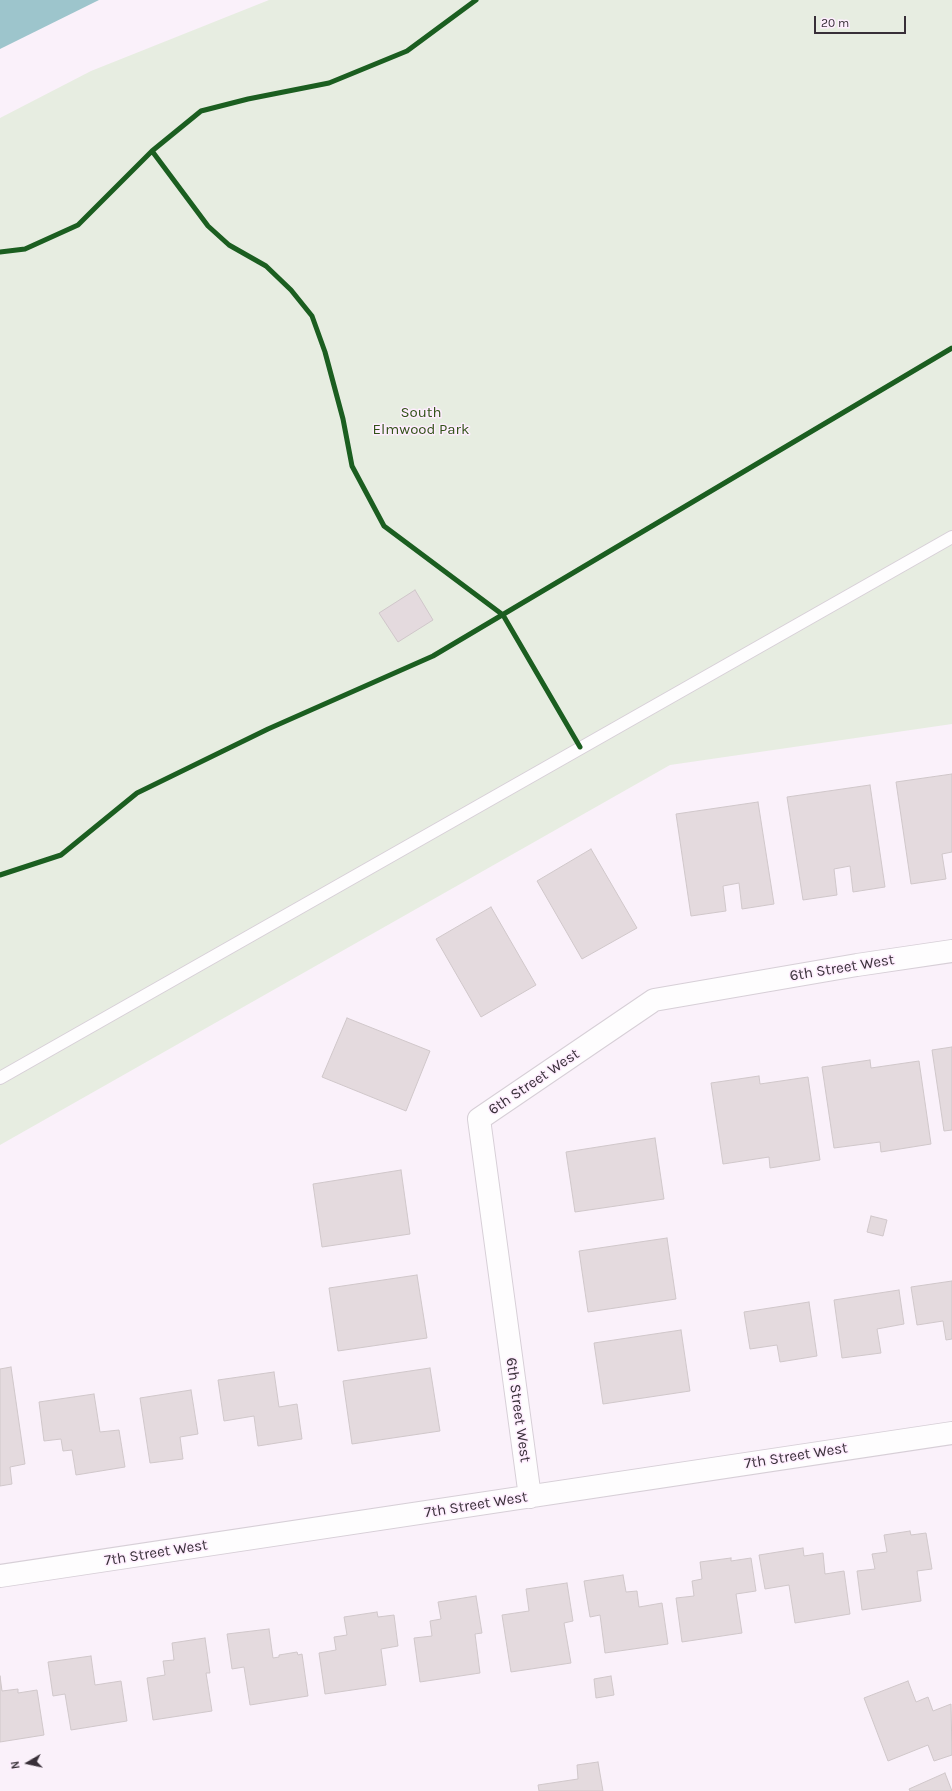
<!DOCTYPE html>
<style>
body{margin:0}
#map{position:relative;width:952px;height:1791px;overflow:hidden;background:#faf1fa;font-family:Karla,sans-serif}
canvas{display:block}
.north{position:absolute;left:8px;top:1743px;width:40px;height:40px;-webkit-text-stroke:3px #feedfe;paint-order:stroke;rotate:261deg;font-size:11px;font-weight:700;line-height:16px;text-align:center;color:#382f38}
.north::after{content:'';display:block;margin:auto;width:14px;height:18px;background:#382f38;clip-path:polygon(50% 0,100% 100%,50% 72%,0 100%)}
.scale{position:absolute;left:814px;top:16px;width:92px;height:18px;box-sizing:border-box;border:2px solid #382f38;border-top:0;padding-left:5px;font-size:12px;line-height:14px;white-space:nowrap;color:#382f38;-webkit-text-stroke:3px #feedfe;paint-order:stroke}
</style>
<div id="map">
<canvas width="952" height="1791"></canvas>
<div class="north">N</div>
<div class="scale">20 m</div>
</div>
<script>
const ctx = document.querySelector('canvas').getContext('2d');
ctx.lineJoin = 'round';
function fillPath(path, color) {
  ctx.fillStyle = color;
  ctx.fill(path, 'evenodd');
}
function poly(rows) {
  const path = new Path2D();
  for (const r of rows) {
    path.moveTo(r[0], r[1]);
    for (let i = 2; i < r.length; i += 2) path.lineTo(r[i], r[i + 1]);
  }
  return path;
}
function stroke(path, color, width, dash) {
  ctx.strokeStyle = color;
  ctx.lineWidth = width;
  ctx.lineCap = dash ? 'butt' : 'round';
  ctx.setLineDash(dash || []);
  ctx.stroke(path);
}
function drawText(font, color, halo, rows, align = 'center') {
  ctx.font = font + ' Karla,sans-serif';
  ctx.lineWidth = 3;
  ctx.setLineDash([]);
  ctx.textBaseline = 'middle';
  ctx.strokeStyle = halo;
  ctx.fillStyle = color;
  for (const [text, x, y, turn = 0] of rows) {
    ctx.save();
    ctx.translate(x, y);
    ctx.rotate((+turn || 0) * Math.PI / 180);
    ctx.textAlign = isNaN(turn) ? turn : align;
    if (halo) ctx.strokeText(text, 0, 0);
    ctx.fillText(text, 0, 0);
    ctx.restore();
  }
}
fillPath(poly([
 [269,0,952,0,952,724,670,765,0,1145,0,118,91,71]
]), '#e7ede1');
fillPath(poly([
 [0,0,99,0,0,49]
]), '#9dc5cc');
const building = poly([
 [415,590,433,620,398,642,379,613,415,590],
 [952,774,952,852,942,854,946,879,911,884,896,782,952,774],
 [870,785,885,887,853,892,850,866,834,869,837,895,803,900,787,797,870,785],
 [758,802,774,904,742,909,739,883,723,886,726,911,691,916,676,814,758,802],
 [591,849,637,928,582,959,537,881,591,849],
 [491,907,536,985,481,1017,436,939,491,907],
 [347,1018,430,1051,406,1111,322,1077,347,1018],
 [952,1047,952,1130,944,1131,932,1050,952,1047],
 [870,1060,871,1068,919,1061,931,1144,881,1152,880,1142,834,1148,822,1067,870,1060],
 [759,1076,760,1084,808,1077,820,1160,770,1168,769,1157,723,1164,711,1083,759,1076],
 [655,1138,664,1199,575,1212,566,1152,655,1138],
 [401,1170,410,1234,322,1247,313,1184,401,1170],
 [871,1216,887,1220,883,1236,867,1232,871,1216],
 [667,1238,676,1299,588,1312,579,1251,667,1238],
 [417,1275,427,1338,338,1351,329,1288,417,1275],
 [952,1281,952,1339,946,1340,943,1321,917,1325,911,1287,952,1281],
 [899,1290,904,1324,877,1329,881,1353,842,1358,834,1300,899,1290],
 [809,1302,817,1356,780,1362,777,1345,750,1349,744,1312,809,1302],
 [681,1330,690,1391,603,1404,594,1343,681,1330],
 [11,1367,25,1464,10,1467,12,1484,0,1486,0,1369,11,1367],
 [430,1368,440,1431,352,1444,343,1381,430,1368],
 [274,1372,279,1407,297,1404,302,1439,258,1446,254,1416,224,1421,218,1380,274,1372],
 [191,1390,198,1434,180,1437,183,1459,150,1463,140,1398,191,1390],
 [94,1394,100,1432,119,1430,125,1467,76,1475,72,1450,63,1451,61,1439,44,1441,39,1402,94,1394],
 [910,1531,911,1535,926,1533,932,1569,917,1571,921,1601,862,1610,857,1571,875,1569,872,1554,887,1552,884,1535,910,1531],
 [803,1548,804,1556,823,1553,825,1574,844,1571,850,1614,795,1623,789,1585,765,1589,759,1555,803,1548],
 [731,1558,731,1561,751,1558,756,1591,736,1594,742,1633,682,1642,676,1598,694,1596,692,1581,702,1579,700,1562,731,1558],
 [623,1575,626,1592,637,1591,639,1607,662,1603,668,1644,605,1653,600,1615,590,1617,584,1581,623,1575],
 [567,1583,573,1621,564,1623,571,1663,511,1672,502,1615,529,1611,526,1589,567,1583],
 [476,1596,482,1633,475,1634,480,1673,420,1682,414,1638,432,1636,430,1621,441,1619,438,1602,476,1596],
 [377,1612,378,1617,394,1615,398,1646,381,1649,386,1685,325,1694,319,1653,336,1650,334,1637,347,1635,344,1617,377,1612],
 [269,1629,273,1658,279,1657,279,1655,297,1652,298,1655,302,1654,308,1696,250,1705,244,1667,232,1669,227,1634,269,1629],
 [205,1638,210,1673,206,1673,212,1711,153,1720,147,1678,165,1675,163,1661,174,1660,172,1643,205,1638],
 [91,1656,95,1685,121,1681,127,1721,71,1730,65,1694,53,1696,48,1662,91,1656],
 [0,1676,2,1691,18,1689,18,1693,37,1690,44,1735,0,1742,0,1676],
 [611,1676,614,1695,596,1698,594,1679,611,1676],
 [908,1681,916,1702,928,1697,933,1711,951,1704,952,1755,934,1761,928,1745,888,1761,864,1698,908,1681],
 [598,1762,603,1791,539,1791,538,1785,578,1779,577,1765,598,1762],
 [945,1773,952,1791,910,1791,909,1789,945,1773]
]);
fillPath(building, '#e4dade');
stroke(building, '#d0c7ca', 1);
const service = poly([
 [0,1078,952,537]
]);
const minor = poly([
 [530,1497,479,1119,654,1000,857,965,952,951],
 [0,1576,952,1433]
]);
stroke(service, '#d7cfd7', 14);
stroke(minor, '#d7cfd7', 24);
stroke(service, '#fefdfe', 12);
stroke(minor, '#fefdfe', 22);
stroke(poly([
 [152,151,208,226,229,245,266,266,291,290,312,316,325,352,343,419,352,466,384,526,503,615,580,747],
 [0,252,25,249,78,225,152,151,201,111,248,99,329,83,407,51,476,0],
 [0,875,61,855,137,793,268,729,433,656,952,348]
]), '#1b5e20', 5);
drawText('15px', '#315217', '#feedfe', [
 ["South",421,413],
 ["Elmwood Park",421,430]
]);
drawText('15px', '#382f38', '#feedfe', [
 ["6th Street West",842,968,-9],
 ["6th Street West",534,1082,-34],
 ["6th Street West",518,1410,82],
 ["7th Street West",796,1456,-9],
 ["7th Street West",476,1505,-9],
 ["7th Street West",156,1553,-9]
]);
</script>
